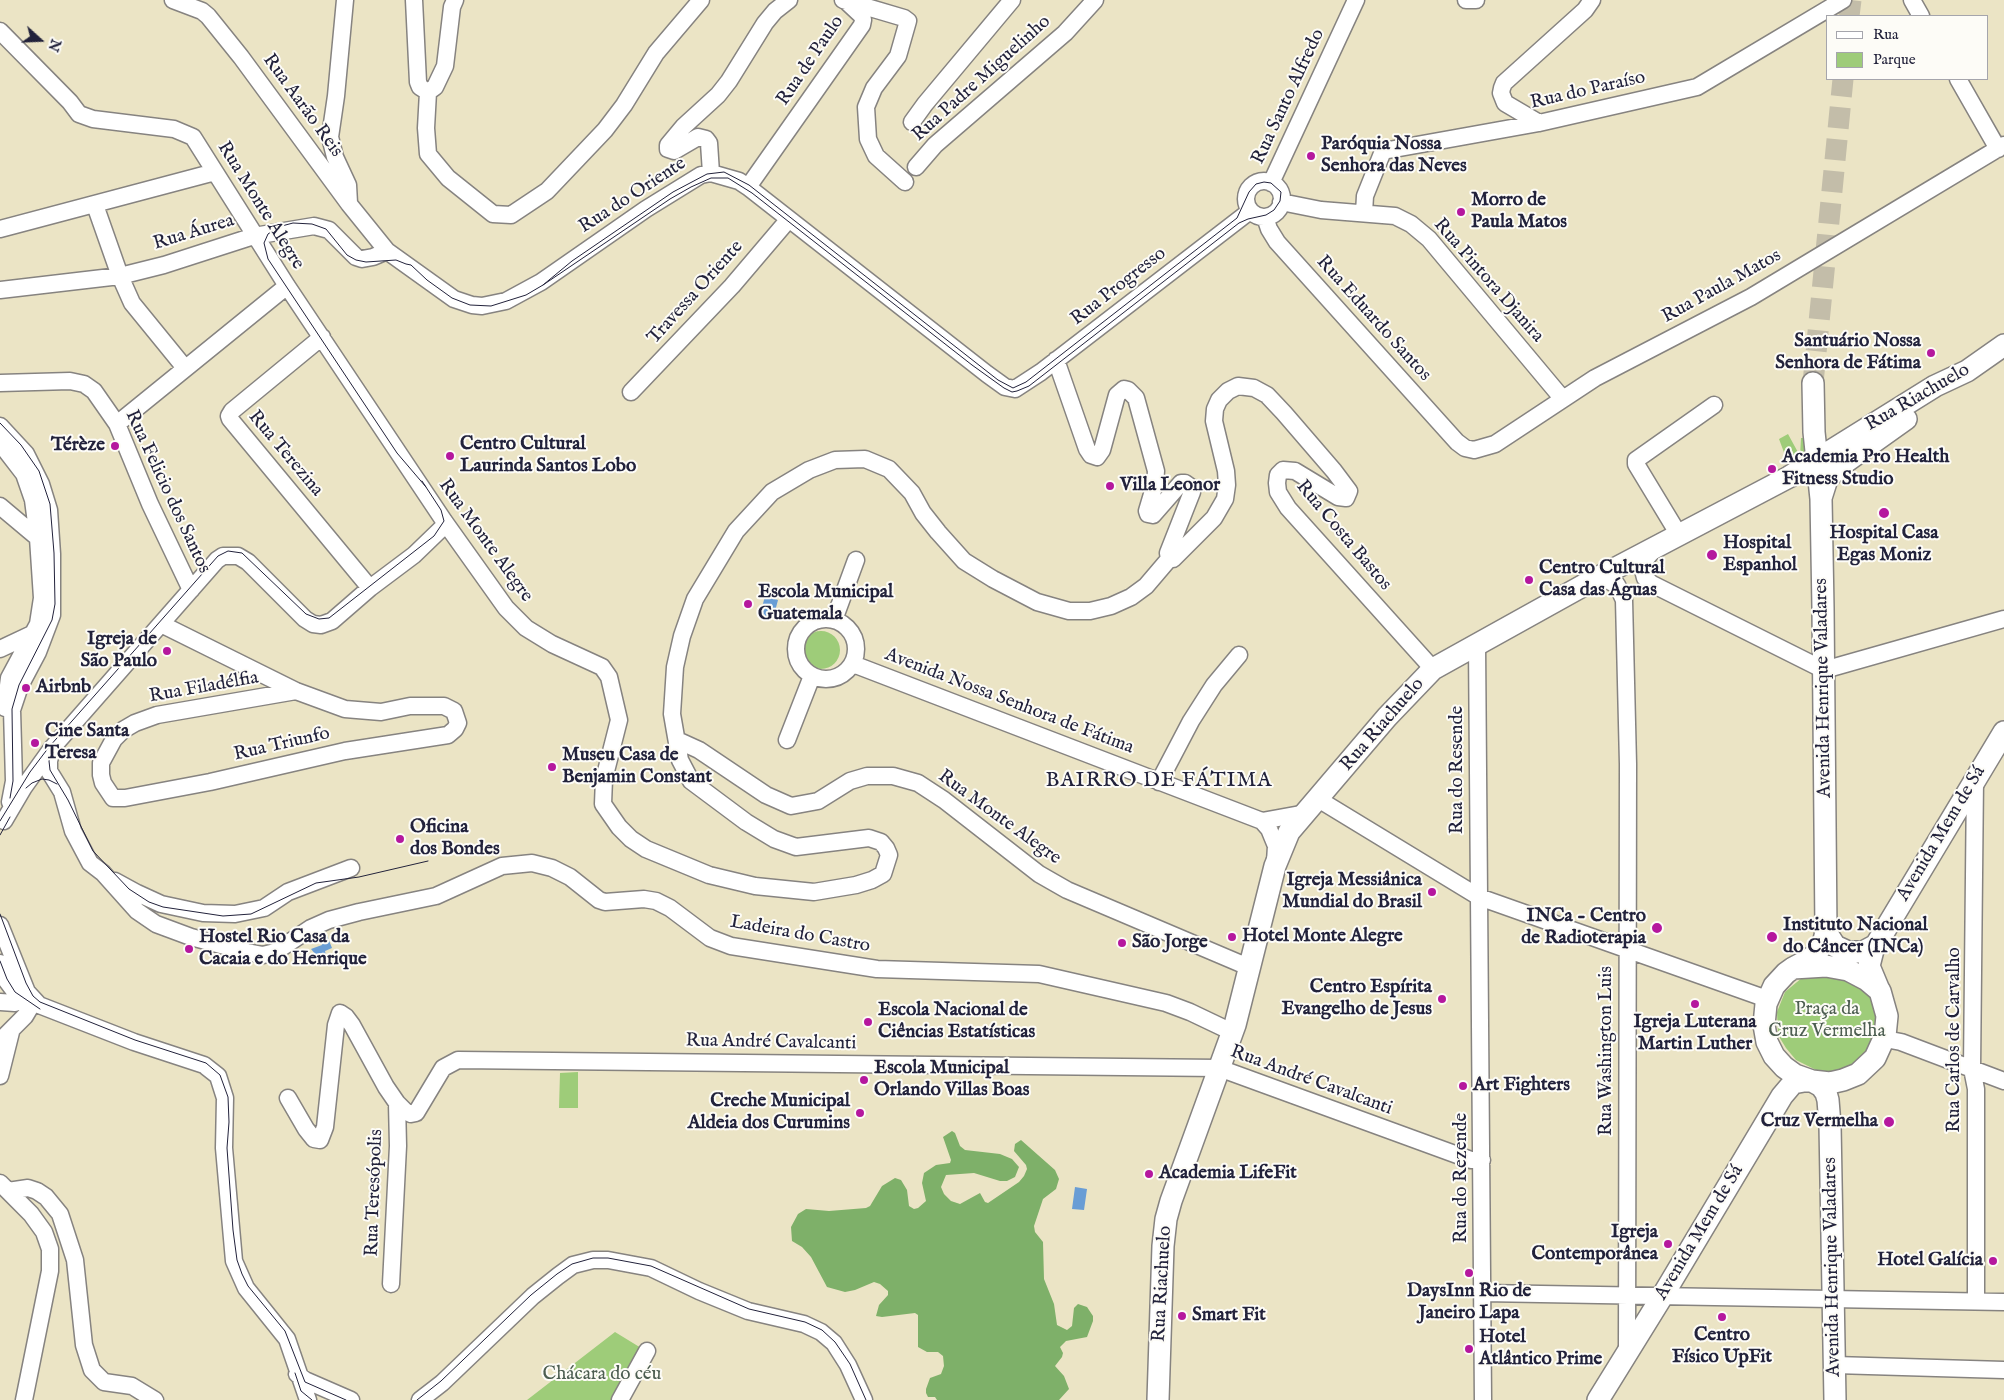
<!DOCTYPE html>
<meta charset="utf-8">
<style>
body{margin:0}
#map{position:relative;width:2004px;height:1400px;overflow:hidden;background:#ebe4c5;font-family:"IM FELL English",serif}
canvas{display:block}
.legend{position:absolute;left:1826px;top:15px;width:162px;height:65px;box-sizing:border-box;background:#fdfcf7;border:1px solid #a5a5ac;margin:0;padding:6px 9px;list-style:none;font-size:15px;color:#22223b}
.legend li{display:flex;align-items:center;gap:10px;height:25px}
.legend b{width:25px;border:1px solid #a5a5ac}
.north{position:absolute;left:15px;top:15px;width:50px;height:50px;-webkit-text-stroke:4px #fdfcf7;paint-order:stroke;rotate:110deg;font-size:14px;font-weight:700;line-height:20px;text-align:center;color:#22223b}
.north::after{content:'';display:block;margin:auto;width:18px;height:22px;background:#22223b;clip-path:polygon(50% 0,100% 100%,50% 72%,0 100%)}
</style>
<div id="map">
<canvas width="2004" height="1400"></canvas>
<ul class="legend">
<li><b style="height:6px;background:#fff"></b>Rua</li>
<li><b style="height:14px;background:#9ecc79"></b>Parque</li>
</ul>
<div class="north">N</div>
</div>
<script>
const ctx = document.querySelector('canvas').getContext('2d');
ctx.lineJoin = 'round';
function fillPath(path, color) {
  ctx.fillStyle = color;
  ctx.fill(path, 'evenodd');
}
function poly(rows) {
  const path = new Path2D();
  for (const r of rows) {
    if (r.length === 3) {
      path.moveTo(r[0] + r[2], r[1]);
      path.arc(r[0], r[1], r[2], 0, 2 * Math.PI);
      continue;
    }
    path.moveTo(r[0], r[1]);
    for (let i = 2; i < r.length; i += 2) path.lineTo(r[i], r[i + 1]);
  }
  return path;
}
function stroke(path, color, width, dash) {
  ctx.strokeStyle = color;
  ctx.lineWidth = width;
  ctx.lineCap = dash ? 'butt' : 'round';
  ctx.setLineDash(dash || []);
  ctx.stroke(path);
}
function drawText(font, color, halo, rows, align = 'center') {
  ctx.font = font + ' "IM FELL English",serif';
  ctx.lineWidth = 4;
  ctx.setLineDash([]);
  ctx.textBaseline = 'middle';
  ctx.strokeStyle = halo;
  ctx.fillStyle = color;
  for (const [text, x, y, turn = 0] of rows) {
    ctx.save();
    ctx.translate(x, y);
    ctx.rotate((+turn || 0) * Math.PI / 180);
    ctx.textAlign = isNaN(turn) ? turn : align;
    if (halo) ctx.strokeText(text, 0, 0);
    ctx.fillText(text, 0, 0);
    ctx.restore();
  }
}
fillPath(poly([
 [1788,434,1800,456,1801,438,1813,438,1814,452,1788,463,1779,439],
 [821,650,19],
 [1841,972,1872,996,1879,1018,1872,1045,1858,1061,1849,1067,1833,1072,1818,1071,1796,1060,1786,1048,1778,1035,1777,1012,1785,992,1803,977],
 [578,1072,578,1108,559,1108,560,1073],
 [615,1332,646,1351,619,1400,527,1400]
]), '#9ecc79');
fillPath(poly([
 [952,1131,955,1133,960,1146,965,1150,1000,1154,1012,1159,1019,1167,1015,1177,1007,1181,1000,1181,974,1173,946,1175,941,1187,944,1194,951,1201,960,1204,980,1193,985,1202,988,1203,1019,1182,1024,1176,1027,1169,1026,1165,1014,1151,1015,1144,1021,1140,1055,1170,1059,1179,1056,1189,1043,1199,1034,1226,1035,1232,1043,1242,1044,1279,1054,1304,1057,1325,1067,1330,1072,1326,1074,1308,1078,1304,1087,1307,1093,1316,1093,1321,1087,1337,1066,1341,1060,1347,1063,1353,1062,1357,1055,1366,1064,1376,1069,1389,1059,1400,937,1400,935,1397,928,1397,926,1393,926,1389,930,1378,941,1374,944,1366,943,1356,938,1352,927,1352,918,1347,918,1315,915,1313,882,1317,876,1316,879,1305,888,1295,888,1291,880,1284,874,1282,855,1290,845,1292,827,1287,811,1257,802,1247,792,1241,791,1227,798,1214,806,1209,829,1211,866,1208,870,1206,882,1186,895,1178,901,1180,907,1190,909,1206,914,1209,918,1208,926,1201,922,1183,924,1173,936,1165,950,1163,951,1160,943,1137]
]), '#7eb069');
fillPath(poly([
 [765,596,778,600,773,619,760,615],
 [326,933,332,948,325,951,326,956,321,961,311,949,322,945,319,936],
 [1075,1187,1087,1189,1084,1210,1072,1209]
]), '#699dd5');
stroke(poly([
 [1849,16,1851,0],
 [1813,383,1843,79]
]), '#c3bda9', 21, [21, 11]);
const minor = poly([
 [173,0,202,11,208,16,241,57,349,204,387,251,454,299,472,305,482,306,506,301,541,282,646,209,701,175,711,173,739,181,748,187,987,374,1005,387,1015,389,1041,372,1250,211],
 [345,0,336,96,330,137,335,157,348,185,349,203],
 [414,0,418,82,420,87,428,92,426,128,428,154,448,178,493,214,511,215,547,191,605,130,624,105,656,53,701,0],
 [843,0,904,18,908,21,898,56,874,88,866,107,868,139,876,156,905,182],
 [1466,0,1476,0],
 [1912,0,1921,16],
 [0,31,70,102,79,114,93,119,174,129,193,137,287,286,444,521,506,608,526,628,552,644,602,667,609,677,619,720,604,779,603,804,619,827,631,839,646,849,709,875,755,886,814,892,856,885,872,880,883,874,889,855,886,848,881,842,869,838,796,847,774,839,746,822,691,781,680,760,672,714,675,667,682,636,695,599,736,531,772,492,809,470,835,460,865,459,889,469,912,493,923,513,938,532,964,561,993,579,1037,602,1069,611,1090,611,1111,606,1131,597,1146,586,1169,559,1173,559,1214,518,1225,499,1227,485,1226,471,1214,421,1215,409,1219,400,1228,391,1238,386,1254,388,1267,395,1284,413,1334,471,1349,491,1346,498,1338,497,1295,471,1283,470,1278,475,1277,483,1278,492,1288,508,1433,669],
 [1958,79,1998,149],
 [428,92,435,87,445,66,452,7,455,0],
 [912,122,925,104,1012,0],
 [1539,123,1505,103,1501,93,1502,88,1504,83,1585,10,1592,0],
 [916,167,935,145,1065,33,1095,0],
 [711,173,709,143,706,139,698,137,674,151,668,149,668,145,683,127,718,95,729,81,765,23,775,11,789,0],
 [1264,199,18],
 [1271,183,1356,0],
 [748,187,862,25,863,20,862,16,847,2],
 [1281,202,1321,210,1395,216,1411,224,1429,239,1562,398],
 [95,205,120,276,132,303,185,368],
 [1364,213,1365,196,1383,151,1539,123,1697,87,1843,0],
 [1265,217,1269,229,1277,242,1457,442,1465,448,1474,450,1495,444,1595,378,1751,297,2004,145],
 [0,229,215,172],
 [0,290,120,276,164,265,254,236,314,226,329,230,356,257,362,259,373,257,387,251],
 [322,337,232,411,229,416,230,419,370,588],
 [1056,360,1087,449,1091,455,1097,457,1102,450,1117,395,1124,389,1128,390,1136,398,1156,471,1155,484,1147,511,1148,514,1153,515,1181,483,1185,483,1192,488,1192,492,1168,553,1169,559],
 [0,383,70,381,84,384,94,391,117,424,150,504,191,590],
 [631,392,732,286,789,219],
 [117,424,287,286],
 [0,426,26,454,41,484,49,510,52,554,52,615,38,652,20,686,12,710,14,781,10,802],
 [0,443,24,474,33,500,38,538,42,598,38,624,9,678,5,708],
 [0,506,38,538],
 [1679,535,1636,464,1636,460,1714,405],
 [1655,548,1644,561,1643,570,1645,578,1652,584,1824,670,2004,619],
 [1595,579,1609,581,1617,585,1624,600,1628,764,1627,1352],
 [826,649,30],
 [834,620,856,560],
 [161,624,296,691,345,709,381,712,410,706,444,706,454,711,458,723,455,729,448,735,345,751,210,782,125,798,113,798,103,783,101,775,101,763,114,739,123,730,135,723,157,715,296,691],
 [1477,644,1483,1400],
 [0,649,34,633],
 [853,664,1262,821,1306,813],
 [677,740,699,750,766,795,791,806,818,801,850,781,867,776,893,776,918,783,944,800,1039,874,1067,890,1239,963,1250,966],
 [787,740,812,676],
 [52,749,49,761,49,771,62,792,73,831,90,863,103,873,137,911,156,924,191,937,247,952,263,955,275,952,311,928,329,920,359,912,436,896,502,866,532,863,552,868,570,877,599,900,605,902,644,899,656,901,670,908,710,938,731,946,877,969,1039,974,1166,1003,1190,1012,1232,1032],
 [1975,779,1972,1069,1976,1089,1976,1301],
 [1159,782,1191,721,1214,685,1239,655],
 [1318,799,1479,897,1767,999],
 [4,821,24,787,52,748,217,560,223,556,238,556,248,562,305,619,313,624,321,625,332,621,370,588,414,555,443,527,444,521],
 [1262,821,1269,829,1276,846,1275,862],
 [115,881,137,893,161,904,203,913,235,914,264,908,288,892,351,868],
 [0,925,27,992,39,1005,134,1042,204,1065,218,1076,225,1098,224,1148,234,1261,246,1288,287,1339,308,1400],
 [0,963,6,980,15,992,23,998,31,998],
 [0,1002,15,1003,26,998],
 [1885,1039,1901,1042,2004,1081],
 [0,1041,25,1016,34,1001],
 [0,1076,11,1032],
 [288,1098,306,1129,314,1139,320,1140,325,1127,336,1025,340,1013,346,1017,352,1025,386,1087,397,1103,405,1111,411,1114,416,1113,443,1068,458,1060,1219,1068,1471,1160,1482,1160],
 [0,1183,31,1214,44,1232,50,1249,50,1271,24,1400],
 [8,1191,28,1188,37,1191,46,1197,60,1214,75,1260,84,1345,92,1370,104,1382,132,1386,155,1400],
 [391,1284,398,1146,397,1103],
 [1483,1293,2004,1302],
 [1835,1365,2004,1370],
 [297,1374,305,1380,351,1400],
 [420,1400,442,1383,533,1296,558,1276,573,1265,593,1260,608,1260,651,1268,699,1291,748,1311,804,1324,821,1332,834,1343,848,1365,864,1400],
 [620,1400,647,1351]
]);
const major = poly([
 [1821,498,1827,479,1840,466,1906,419],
 [1826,932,1835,946,1848,952,1863,952,1876,945],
 [1793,968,1826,966,1848,970,1867,980,1880,991,1887,1016,1885,1036,1875,1058,1858,1074,1843,1080,1830,1083,1812,1081,1795,1075,1784,1067,1774,1056,1767,1042,1764,1025,1766,1004,1774,986,1786,973,1793,968,1808,960,1815,955,1823,944,1826,932,1823,608,1821,499,1814,432,1813,383],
 [1879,990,1869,966,1873,950,2004,732],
 [1158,1400,1163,1246,1166,1219,1171,1201,1235,1025,1275,866,1289,832,1387,717,1433,669,1595,579,1789,477,1935,386,1967,371,2004,345],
 [1598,1400,1663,1295,1782,1096,1793,1083,1804,1081,1812,1081,1821,1086,1826,1093,1828,1100,1830,1125,1835,1400]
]);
stroke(minor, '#868380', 19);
stroke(major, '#868380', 24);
stroke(minor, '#fff', 16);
stroke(major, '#fff', 21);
stroke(poly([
 [0,423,21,445,39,471,50,504,54,553,55,604,52,620,19,685,12,709,13,781,10,798],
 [426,487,397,453,268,259,264,243,268,234,278,227,293,223,312,224,326,229,347,255,356,260,366,262,396,260,406,264,411,265,427,280,452,298,470,305,491,306,526,295,543,285,670,199,691,187,711,178,728,178,752,193,972,365,1004,388,1012,392,1017,391,1029,386,1239,223,1248,219,1266,215,1274,210,1280,201,1281,192,1271,183,1264,182,1256,184,1249,192,1237,218,1026,382,1013,388,998,380,749,185,724,172,707,174,673,192,572,261,543,285],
 [53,746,49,761,50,770,68,800,93,851,129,889,149,902,163,907,223,916,251,914,316,883,359,877,428,861],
 [26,788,32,783,42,779,49,780,57,784],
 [0,821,30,772,49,747,218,556,228,551,242,553,306,614,319,619,329,618,434,536,444,521,441,510,422,481],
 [0,835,10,817],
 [0,914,26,983,33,996,40,1002,135,1040,206,1063,220,1075,228,1097,229,1122,227,1148,233,1230,237,1260,242,1274,248,1286,285,1331,305,1382,346,1400],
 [0,961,7,979,15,992,40,1009],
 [295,1373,301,1391,312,1400],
 [417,1400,441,1381,531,1295,557,1274,572,1264,593,1258,608,1258,651,1266,749,1309,805,1322,822,1330,835,1342,850,1364,866,1400]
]), '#22223b', 1);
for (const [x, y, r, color] of [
 [1311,156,5,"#b5179e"],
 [1461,212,5,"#b5179e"],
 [1931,353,5,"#b5179e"],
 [115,446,5,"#b5179e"],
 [450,456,5,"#b5179e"],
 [1772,469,5,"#b5179e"],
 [1110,486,5,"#b5179e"],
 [1884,513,6,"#b5179e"],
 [1712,555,6,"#b5179e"],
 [1529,580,5,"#b5179e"],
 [748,604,5,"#b5179e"],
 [167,651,5,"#b5179e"],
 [26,688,5,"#b5179e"],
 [35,743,5,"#b5179e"],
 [552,767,5,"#b5179e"],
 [400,839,5,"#b5179e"],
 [1432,892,5,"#b5179e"],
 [1657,928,6,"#b5179e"],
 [1232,937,5,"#b5179e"],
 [1772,937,6,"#b5179e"],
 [1122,943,5,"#b5179e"],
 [189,949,5,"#b5179e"],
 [1442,999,5,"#b5179e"],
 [1695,1004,5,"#b5179e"],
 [868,1022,5,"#b5179e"],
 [864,1080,5,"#b5179e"],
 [1463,1086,5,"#b5179e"],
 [860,1113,5,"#b5179e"],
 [1889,1122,6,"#b5179e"],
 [1149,1174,5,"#b5179e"],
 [1668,1244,5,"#b5179e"],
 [1993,1261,5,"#b5179e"],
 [1469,1273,5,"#b5179e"],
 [1182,1316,5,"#b5179e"],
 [1722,1317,5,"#b5179e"],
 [1469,1349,5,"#b5179e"]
]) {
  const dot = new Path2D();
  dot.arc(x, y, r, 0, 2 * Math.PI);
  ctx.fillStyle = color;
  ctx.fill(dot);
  stroke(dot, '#fdfcf7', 2);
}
drawText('19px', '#22223b', '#fdfcf7', [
 ["Rua de Paulo",811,61,-56],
 ["Rua Padre Miguelinho",982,79,-42],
 ["Rua do Paraíso",1588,91,-13],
 ["Rua Santo Alfredo",1289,97,-65],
 ["Rua Aarão Reis",302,106,54],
 ["Rua do Oriente",633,196,-33],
 ["Rua Monte Alegre",260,206,58],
 ["Rua Áurea",194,233,-17],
 ["Rua Pintora Djanira",1488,281,49],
 ["Rua Progresso",1119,287,-38],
 ["Rua Paula Matos",1722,287,-29],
 ["Travessa Oriente",696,293,-48],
 ["Rua Eduardo Santos",1373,319,48],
 ["Rua Riachuelo",1918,398,-30],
 ["Rua Terezina",285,454,50],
 ["Rua Felicio dos Santos",167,492,65],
 ["Rua Costa Bastos",1343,536,50],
 ["Rua Monte Alegre",485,541,54],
 ["Rua Filadélfia",204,688,-10],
 ["Avenida Henrique Valadares",1824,688,-91],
 ["Avenida Nossa Senhora de Fátima",1009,702,21],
 ["Rua Riachuelo",1383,725,-49],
 ["Rua Triunfo",282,745,-13],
 ["Rua do Resende",1458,770,-90],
 ["Rua Monte Alegre",999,818,36],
 ["Avenida Mem de Sá",1942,834,-59],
 ["Ladeira do Castro",800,935,10],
 ["Rua Carlos de Carvalho",1955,1040,-90],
 ["Rua André Cavalcanti",771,1043,1],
 ["Rua Washington Luis",1607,1051,-90],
 ["Rua André Cavalcanti",1311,1081,20],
 ["Rua do Rezende",1462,1178,-90],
 ["Rua Teresópolis",375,1193,-88],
 ["Avenida Mem de Sá",1700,1233,-59],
 ["Avenida Henrique Valadares",1833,1267,-91],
 ["Rua Riachuelo",1163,1284,-87]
]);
drawText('bold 19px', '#22223b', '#fdfcf7', [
 ["Paróquia Nossa",1321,145],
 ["Senhora das Neves",1321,167],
 ["Morro de",1471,201],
 ["Paula Matos",1471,223],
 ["Santuário Nossa",1921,342,"right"],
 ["Senhora de Fátima",1921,364,"right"],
 ["Centro Cultural",460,445],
 ["Laurinda Santos Lobo",460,467],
 ["Térèze",105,446,"right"],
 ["Academia Pro Health",1782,458],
 ["Fitness Studio",1782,480],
 ["Villa Leonor",1120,486],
 ["Hospital Casa",1884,534,"center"],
 ["Egas Moniz",1884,556,"center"],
 ["Hospital",1723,544],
 ["Espanhol",1723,566],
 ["Centro Cultural",1539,569],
 ["Casa das Águas",1539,591],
 ["Escola Municipal",758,593],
 ["Guatemala",758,615],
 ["Igreja de",157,640,"right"],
 ["São Paulo",157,662,"right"],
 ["Airbnb",36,688],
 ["Cine Santa",45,732],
 ["Teresa",45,754],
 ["Museu Casa de",562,756],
 ["Benjamin Constant",562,778],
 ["Oficina",410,828],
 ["dos Bondes",410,850],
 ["Igreja Messiânica",1422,881,"right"],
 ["Mundial do Brasil",1422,903,"right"],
 ["INCa - Centro",1646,917,"right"],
 ["de Radioterapia",1646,939,"right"],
 ["Instituto Nacional",1783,926],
 ["do Câncer (INCa)",1783,948],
 ["Hotel Monte Alegre",1242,937],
 ["Hostel Rio Casa da",199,938],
 ["Cacaia e do Henrique",199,960],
 ["São Jorge",1132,943],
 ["Centro Espírita",1432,988,"right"],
 ["Evangelho de Jesus",1432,1010,"right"],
 ["Escola Nacional de",878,1011],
 ["Ciências Estatísticas",878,1033],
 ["Igreja Luterana",1695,1023,"center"],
 ["Martin Luther",1695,1045,"center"],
 ["Escola Municipal",874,1069],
 ["Orlando Villas Boas",874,1091],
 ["Art Fighters",1473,1086],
 ["Creche Municipal",850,1102,"right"],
 ["Aldeia dos Curumins",850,1124,"right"],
 ["Cruz Vermelha",1878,1122,"right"],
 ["Academia LifeFit",1159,1174],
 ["Igreja",1658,1233,"right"],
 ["Contemporânea",1658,1255,"right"],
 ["Hotel Galícia",1983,1261,"right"],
 ["DaysInn Rio de",1469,1292,"center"],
 ["Janeiro Lapa",1469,1314,"center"],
 ["Smart Fit",1192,1316],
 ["Centro",1722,1336,"center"],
 ["Físico UpFit",1722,1358,"center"],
 ["Hotel",1479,1338],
 ["Atlântico Prime",1479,1360]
], 'left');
drawText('19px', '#4d5e51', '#fdfcf7', [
 ["Praça da",1827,1010],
 ["Cruz Vermelha",1827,1032],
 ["Chácara do céu",602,1375]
]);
ctx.letterSpacing = '1px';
drawText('21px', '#22223b', '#fdfcf7', [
 ["BAIRRO DE FÁTIMA",1159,782]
]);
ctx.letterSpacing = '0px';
</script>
